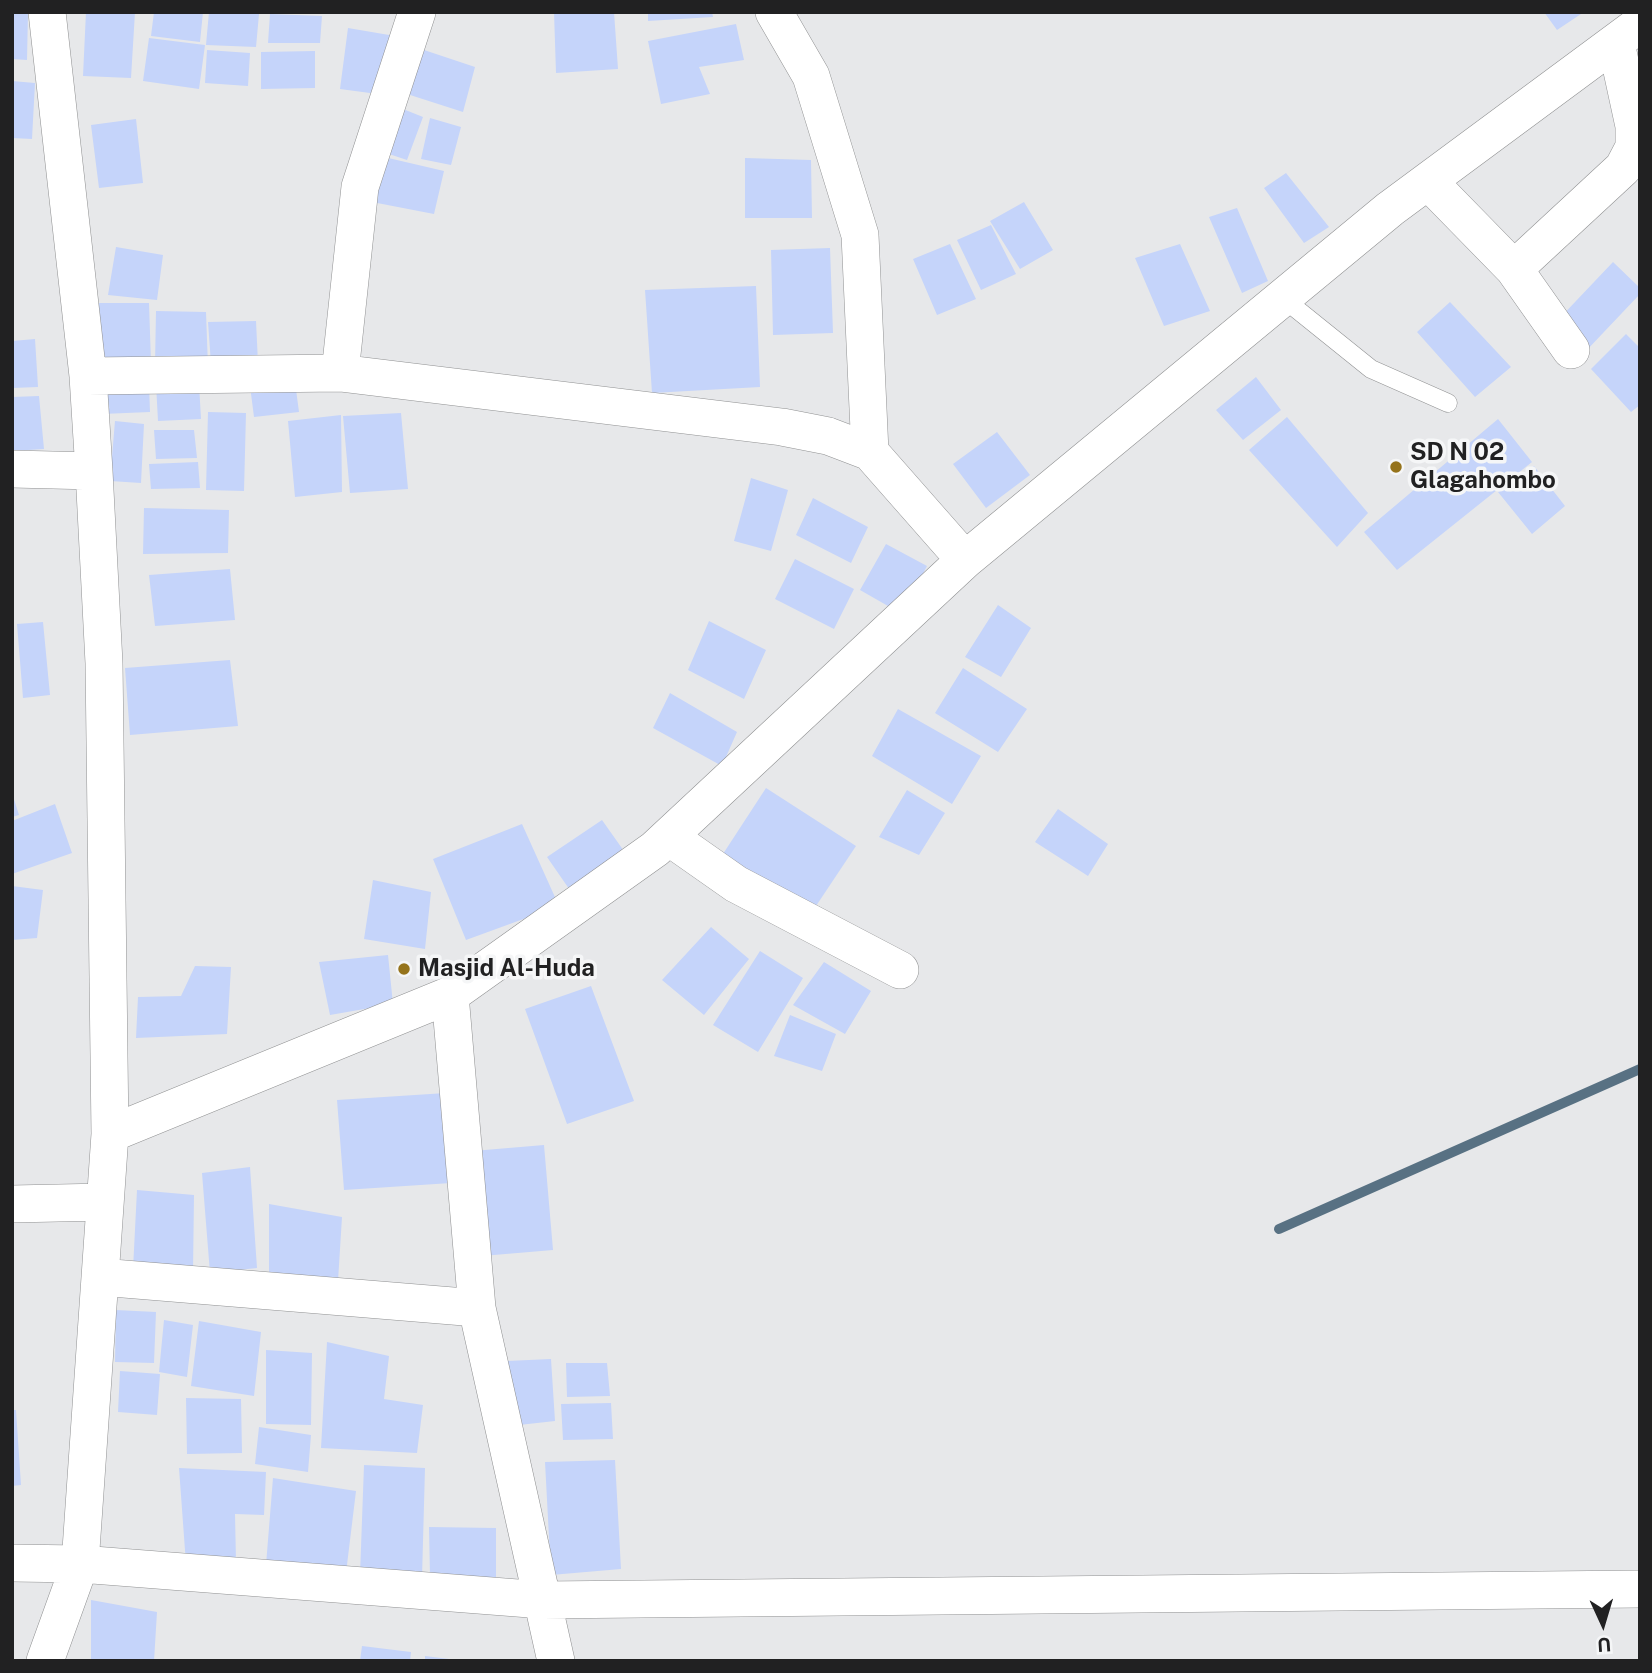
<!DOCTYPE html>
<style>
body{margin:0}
#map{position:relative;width:1652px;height:1673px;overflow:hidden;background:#e7e8ea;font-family:"Public Sans",sans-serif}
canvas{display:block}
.frame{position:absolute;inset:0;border:14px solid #212122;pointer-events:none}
.north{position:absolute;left:1568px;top:1589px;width:70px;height:70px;-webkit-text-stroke:5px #f5f6f7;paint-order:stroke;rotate:176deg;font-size:19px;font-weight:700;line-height:28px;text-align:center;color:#212122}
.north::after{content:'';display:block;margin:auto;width:24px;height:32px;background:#212122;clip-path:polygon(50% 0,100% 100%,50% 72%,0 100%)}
</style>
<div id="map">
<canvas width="1652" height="1673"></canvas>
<div class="frame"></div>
<div class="north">U</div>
</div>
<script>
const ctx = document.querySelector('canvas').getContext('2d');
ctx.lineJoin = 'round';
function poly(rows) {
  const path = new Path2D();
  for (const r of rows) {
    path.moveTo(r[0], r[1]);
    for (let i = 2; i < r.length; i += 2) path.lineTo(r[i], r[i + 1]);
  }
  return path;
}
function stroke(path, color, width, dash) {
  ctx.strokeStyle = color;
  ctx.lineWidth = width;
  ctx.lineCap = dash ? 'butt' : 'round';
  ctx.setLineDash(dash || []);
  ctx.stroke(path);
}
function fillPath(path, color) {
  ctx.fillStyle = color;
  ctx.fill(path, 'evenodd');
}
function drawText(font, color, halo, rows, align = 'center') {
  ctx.font = font + ' "Public Sans",sans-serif';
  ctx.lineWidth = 7;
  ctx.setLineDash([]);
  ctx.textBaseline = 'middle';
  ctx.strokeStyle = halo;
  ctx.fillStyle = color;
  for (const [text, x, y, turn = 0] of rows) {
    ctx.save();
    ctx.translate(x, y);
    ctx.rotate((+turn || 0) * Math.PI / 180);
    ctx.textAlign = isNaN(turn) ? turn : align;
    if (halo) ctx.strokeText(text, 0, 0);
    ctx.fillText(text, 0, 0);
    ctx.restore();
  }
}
stroke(poly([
 [1279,1229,1640,1069]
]), '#587183', 10);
fillPath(poly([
 [12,12,28,12,27,60,12,59],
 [86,12,135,12,131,78,83,76],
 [154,12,203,12,200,42,151,36],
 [209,12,259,14,256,47,206,45],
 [554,12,614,12,618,69,556,73],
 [648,12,712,12,713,17,648,21],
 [1544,12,1584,12,1557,30],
 [270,14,322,16,320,43,268,43],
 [736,24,744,60,699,67,710,94,661,104,648,41],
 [348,28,395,36,385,95,340,89],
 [149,38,205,45,199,89,143,81],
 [418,48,475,67,463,112,407,94],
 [207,50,250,53,248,86,205,83],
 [315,51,315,88,261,89,261,52],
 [12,81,35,83,32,139,12,138],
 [398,107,423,117,407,160,383,152],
 [430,118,461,127,451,165,421,159],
 [136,119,143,183,99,188,91,125],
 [384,157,444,171,434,214,372,202],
 [745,158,811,160,812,218,745,218],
 [1286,173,1329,227,1304,243,1264,188],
 [1024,202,1053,250,1020,269,990,221],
 [1237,208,1268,281,1242,293,1209,217],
 [991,225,1016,274,981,290,957,240],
 [950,244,976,299,937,315,913,259],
 [1180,244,1210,311,1164,326,1135,258],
 [116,247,163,255,157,300,108,295],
 [830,248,833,333,773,335,771,250],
 [1613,262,1640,288,1640,294,1585,352,1557,321],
 [756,286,760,387,652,393,645,290],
 [1450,302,1511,367,1475,397,1417,332],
 [94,303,149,303,151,363,97,367],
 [156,311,206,312,208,367,155,365],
 [256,321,258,363,211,364,208,322],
 [1626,334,1640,348,1640,405,1631,412,1591,369],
 [35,339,38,387,12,388,12,341],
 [1256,377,1281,410,1243,440,1216,410],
 [295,382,299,412,254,417,250,386],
 [149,384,150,412,102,414,101,385],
 [156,384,199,384,201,419,158,421],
 [39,396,44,449,12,451,12,397],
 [208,412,246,413,244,491,206,490],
 [401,413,408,489,350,493,343,416],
 [341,415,342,492,295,497,288,421],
 [1287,417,1368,513,1337,547,1249,450],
 [1498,419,1532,462,1397,570,1364,532],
 [115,421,144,424,141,483,110,481],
 [154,430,194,430,197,458,156,459],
 [997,432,1030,475,986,508,953,464],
 [198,462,200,488,151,489,149,464],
 [1534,466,1565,506,1532,534,1498,492],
 [751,478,788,490,771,551,734,541],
 [813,498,868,527,851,563,796,535],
 [144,508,229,510,228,553,143,554],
 [886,544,927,566,902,614,860,590],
 [795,559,854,589,834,629,775,599],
 [230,569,235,620,155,626,149,575],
 [998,605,1031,628,1001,677,965,657],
 [709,621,766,650,744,699,688,670],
 [43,622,50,695,23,698,17,624],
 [230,660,238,726,130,735,125,668],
 [963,668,1027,709,998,752,935,713],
 [670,693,737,732,722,766,653,728],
 [898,709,981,756,952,804,872,756],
 [766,788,856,846,812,912,721,857],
 [907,790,945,813,919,855,879,837],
 [12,793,19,815,12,817],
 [55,804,72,853,12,874,12,821],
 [1058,809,1108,844,1088,876,1035,842],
 [602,820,631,861,574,896,547,857],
 [522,824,559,906,466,940,433,859],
 [373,880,431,892,425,949,364,939],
 [12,886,43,890,37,938,12,940],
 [711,927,749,959,704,1015,662,980],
 [760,951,803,978,758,1052,713,1025],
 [388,955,393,1004,330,1015,319,962],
 [824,962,871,991,845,1034,793,1005],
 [195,966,231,967,227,1034,136,1038,138,997,181,996],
 [591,986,634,1101,567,1124,525,1009],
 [790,1015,836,1034,822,1071,774,1056],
 [446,1093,451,1183,344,1190,337,1100],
 [544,1145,553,1250,482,1256,473,1151],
 [250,1167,257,1268,210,1273,202,1173],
 [137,1190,194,1195,193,1272,133,1269],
 [269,1204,342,1217,338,1281,269,1277],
 [116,1310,156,1312,154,1363,115,1362],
 [164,1320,193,1325,187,1377,159,1372],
 [199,1321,261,1332,254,1396,191,1386],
 [327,1342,389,1356,384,1399,423,1405,417,1453,321,1448],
 [266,1350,312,1353,311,1425,266,1424],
 [551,1359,555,1421,510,1426,507,1361],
 [566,1363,607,1363,610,1396,567,1397],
 [120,1371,160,1374,157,1415,118,1412],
 [186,1398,241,1399,242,1453,187,1454],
 [611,1403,613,1439,563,1440,561,1404],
 [12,1410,16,1410,21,1485,12,1486],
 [259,1427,311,1435,308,1472,255,1464],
 [615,1460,621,1569,551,1575,545,1462],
 [364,1465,425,1468,422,1578,360,1575],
 [179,1468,266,1472,264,1515,235,1514,236,1562,186,1564],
 [273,1478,356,1491,346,1573,266,1565],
 [429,1527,496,1528,496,1578,430,1576],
 [91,1600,157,1612,154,1661,91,1661],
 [362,1646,411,1652,410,1661,360,1661],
 [425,1656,449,1659,449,1661,425,1661]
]), '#c5d4fa');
const service = poly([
 [1284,299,1371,369,1448,403]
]);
const minor = poly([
 [47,12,88,376,94,471,104,663,110,1134,450,995,655,849,965,560,1390,209,1640,24],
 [774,12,811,76,860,235,870,452,965,560],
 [1428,181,1514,269,1571,350],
 [1514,269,1623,168,1634,147,1634,126,1616,43],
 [340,373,360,187,417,12],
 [88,376,340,373,782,427,828,436,870,452],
 [12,469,94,471],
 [669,837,736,884,900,970],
 [450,995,477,1308,556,1661],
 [12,1204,105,1202],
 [100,1277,477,1308],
 [12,1563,80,1564,543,1600,1640,1589],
 [45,1661,80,1564,110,1134]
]);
stroke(service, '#909192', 19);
stroke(minor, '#909192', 38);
stroke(service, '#fff', 18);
stroke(minor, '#fff', 37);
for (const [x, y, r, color] of [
 [1396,467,7,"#95731b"],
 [404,969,7,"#95731b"]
]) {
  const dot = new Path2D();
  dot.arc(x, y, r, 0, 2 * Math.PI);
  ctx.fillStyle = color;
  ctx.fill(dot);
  stroke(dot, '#f5f6f7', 2.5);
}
drawText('bold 24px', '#212122', '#f5f6f7', [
 ["SD N 02",1410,453],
 ["Glagahombo",1410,481],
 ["Masjid Al-Huda",418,969]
], 'left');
</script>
